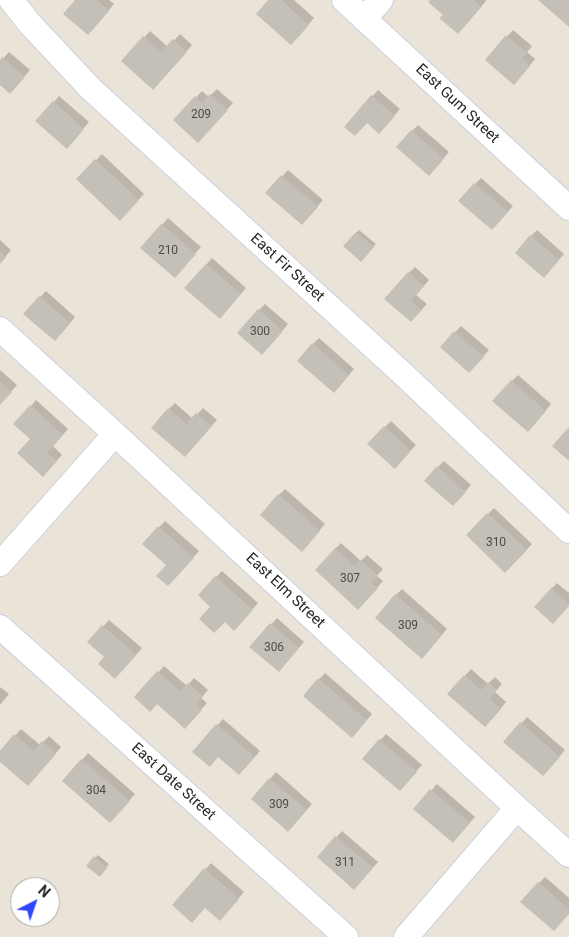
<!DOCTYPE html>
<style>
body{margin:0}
#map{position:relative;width:569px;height:937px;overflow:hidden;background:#eae3d7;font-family:Roboto,sans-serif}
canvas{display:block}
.north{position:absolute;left:10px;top:877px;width:50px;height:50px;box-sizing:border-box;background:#fff;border:1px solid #a8a8a8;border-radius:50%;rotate:41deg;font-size:14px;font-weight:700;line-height:20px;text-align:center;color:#262626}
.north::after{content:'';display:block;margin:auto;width:18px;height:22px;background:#3047fe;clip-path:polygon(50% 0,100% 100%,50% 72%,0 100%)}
</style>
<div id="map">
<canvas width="569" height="937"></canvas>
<div class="north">N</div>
</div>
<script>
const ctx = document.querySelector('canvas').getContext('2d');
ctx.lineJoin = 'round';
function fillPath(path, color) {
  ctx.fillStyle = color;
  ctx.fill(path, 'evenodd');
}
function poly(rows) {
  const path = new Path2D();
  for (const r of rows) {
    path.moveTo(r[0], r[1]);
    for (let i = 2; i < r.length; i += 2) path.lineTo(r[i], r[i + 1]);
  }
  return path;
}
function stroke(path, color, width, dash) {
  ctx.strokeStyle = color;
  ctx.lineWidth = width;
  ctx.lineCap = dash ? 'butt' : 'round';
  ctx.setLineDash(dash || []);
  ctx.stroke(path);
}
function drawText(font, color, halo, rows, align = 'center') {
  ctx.font = font + ' Roboto,sans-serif';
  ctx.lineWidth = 4;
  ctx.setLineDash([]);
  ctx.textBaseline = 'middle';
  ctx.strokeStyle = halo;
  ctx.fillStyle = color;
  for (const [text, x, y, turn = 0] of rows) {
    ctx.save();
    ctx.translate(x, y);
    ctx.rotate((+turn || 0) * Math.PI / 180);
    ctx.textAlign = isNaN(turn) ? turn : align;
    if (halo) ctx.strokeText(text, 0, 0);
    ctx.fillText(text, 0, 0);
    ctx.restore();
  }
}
fillPath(poly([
 [77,0,109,0,114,4,94,28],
 [270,0,294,0,314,18,297,38],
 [431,0,486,0,486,1,464,27,444,15],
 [513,30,532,46,527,52,535,59,520,77,486,59],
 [150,31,168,47,180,34,192,45,159,82,123,61],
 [9,52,30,70,16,86,0,83,0,62],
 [217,89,233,103,204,135,175,120,202,91,209,97],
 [378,90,400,109,385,126,367,122,345,126],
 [59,96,89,122,73,141,54,102],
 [418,125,449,152,435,168,412,131],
 [102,154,144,194,120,219,78,179],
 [288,170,323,200,308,217,267,193],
 [481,178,513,206,498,223,475,184],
 [168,218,201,247,181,270,142,248],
 [359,230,376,244,361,260,345,246],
 [537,230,564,254,549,271,531,236],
 [0,240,11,250,0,263],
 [212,258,246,288,226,311,186,288],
 [415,267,429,280,416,295,427,304,411,321,409,273],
 [46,291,75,317,61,334,40,297],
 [265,304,288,324,268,348,259,310],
 [461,326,489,350,475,365,441,347],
 [319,338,354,369,340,386,313,344],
 [0,370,17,385,0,404],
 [518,375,551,404,534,425,512,381],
 [36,400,68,429,53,446,62,455,49,469,32,439,31,406],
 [175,403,193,419,203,408,217,420,191,449,169,409],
 [391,421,416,445,394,468,369,444],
 [444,461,471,485,459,499,438,467],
 [285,489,325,524,308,544,279,495],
 [494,508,532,544,505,571,467,535],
 [165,521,199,551,174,579,167,565,144,544],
 [341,543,361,561,367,555,383,569,377,576,383,581,364,602,335,549],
 [222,571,258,603,240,623,212,607,216,577],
 [557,583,569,593,569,605,551,589],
 [402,589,447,629,428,651,396,595],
 [277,618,304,642,284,665,251,647],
 [109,620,142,648,121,672,89,642],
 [164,666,187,686,194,678,208,690,201,698,207,703,191,721,157,703,136,697],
 [471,669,488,684,495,677,502,684,495,692,506,702,491,720,448,694],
 [325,673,372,714,358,730,305,695],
 [0,687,9,694,0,705],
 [527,717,565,750,549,769,505,742],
 [223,719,260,751,245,768,219,755,194,751],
 [21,729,40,745,49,736,61,747,34,779,0,760,0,753],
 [386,734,422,765,405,784,364,758],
 [88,753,135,794,116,815,64,781],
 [276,772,312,804,294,824,253,799],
 [437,784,475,817,459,835,415,809],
 [342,831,378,862,360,882,318,857],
 [98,855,109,864,100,875,88,866],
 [211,863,244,892,226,913,205,907,174,905],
 [545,877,569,898,569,913,539,883]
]), '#0003');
fillPath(poly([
 [75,0,97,0,109,11,88,35,63,14],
 [268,0,281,0,309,25,291,45,256,14],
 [430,0,473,0,481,7,458,34,439,18,443,15,428,2],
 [538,0,569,0,569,27],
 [506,35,527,53,522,58,530,66,514,85,485,60],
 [143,36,161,52,173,39,187,52,153,90,121,61],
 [2,57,25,77,10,94,0,85,0,60],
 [210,94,228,110,198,143,173,120,195,96,202,103],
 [371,95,395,116,379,134,367,123,355,136,344,127],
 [53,101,84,129,67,149,35,121],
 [411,130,444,159,429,176,396,147],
 [95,159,139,200,120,221,76,179],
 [281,175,318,207,302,225,265,193],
 [474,183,508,212,492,230,458,201],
 [161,224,196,254,175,278,140,248],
 [356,232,374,247,361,262,343,246],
 [530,235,559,260,544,278,515,253],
 [0,251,6,257,0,264],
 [206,264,241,294,220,319,184,288],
 [408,272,424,286,411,301,422,310,411,322,384,299],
 [39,296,70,323,55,341,23,314],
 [258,309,283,331,262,355,237,333],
 [454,331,484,357,469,373,440,347],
 [312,343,349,375,334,393,297,361],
 [511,380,546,411,528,432,492,401],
 [0,381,12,392,0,405],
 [30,405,63,435,47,453,57,461,43,477,17,453,30,439,13,424],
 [168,408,186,424,196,413,212,426,185,457,151,428],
 [384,426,411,451,395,469,367,444],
 [569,427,569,461,552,446],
 [437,466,466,492,453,506,424,481],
 [278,494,320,531,302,552,260,515],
 [487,513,527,550,505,573,466,535],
 [158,526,194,558,168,586,156,576,166,565,142,544],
 [335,548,354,566,360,560,378,576,371,583,378,588,358,610,315,570],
 [215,576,253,610,234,631,225,622,214,633,199,619,210,607,198,595],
 [551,588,569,604,569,606,553,624,534,607],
 [395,594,442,635,422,659,375,618],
 [270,623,299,648,279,672,249,647],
 [102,625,136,655,115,679,98,664,104,657,87,642],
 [157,671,180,691,188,683,203,697,196,704,202,710,185,729,157,704,150,712,134,697],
 [464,675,481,690,488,682,497,690,490,699,501,709,485,727,447,694],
 [318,678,367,720,352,738,303,696],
 [520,722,560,757,543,776,503,742],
 [216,724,255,757,239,775,218,757,210,767,192,752],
 [14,734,34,751,42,741,56,754,28,786,0,762,0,751],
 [379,739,417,772,400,791,362,759],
 [81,759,130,801,110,823,62,781],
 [269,778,307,810,288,832,251,799],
 [430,789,470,823,453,843,413,809],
 [335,836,373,868,354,890,317,857],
 [94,856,107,868,100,877,86,866],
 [204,868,239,899,220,921,205,908,192,923,172,905],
 [538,882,569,909,569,914,554,931,520,902]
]), '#c5c0b7');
const minor = poly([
 [11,0,30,24,91,89,403,374,569,531],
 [344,0,569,208],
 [364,19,381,0],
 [0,329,115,434,517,808,569,855],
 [0,564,115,434],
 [0,627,346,937],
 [406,937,517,808]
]);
stroke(minor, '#cccfe1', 26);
stroke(minor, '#fff', 24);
drawText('12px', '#4e4c4a', null, [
 ["209",201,115],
 ["210",168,251],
 ["300",260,332],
 ["310",496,543],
 ["307",350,579],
 ["309",408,626],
 ["306",274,648],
 ["304",96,791],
 ["309",279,805],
 ["311",345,863]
]);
drawText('15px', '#262626', '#fff', [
 ["East Gum Street",457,104,43],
 ["East Fir Street",287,268,42],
 ["East Elm Street",285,591,43],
 ["East Date Street",173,782,42]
]);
</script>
